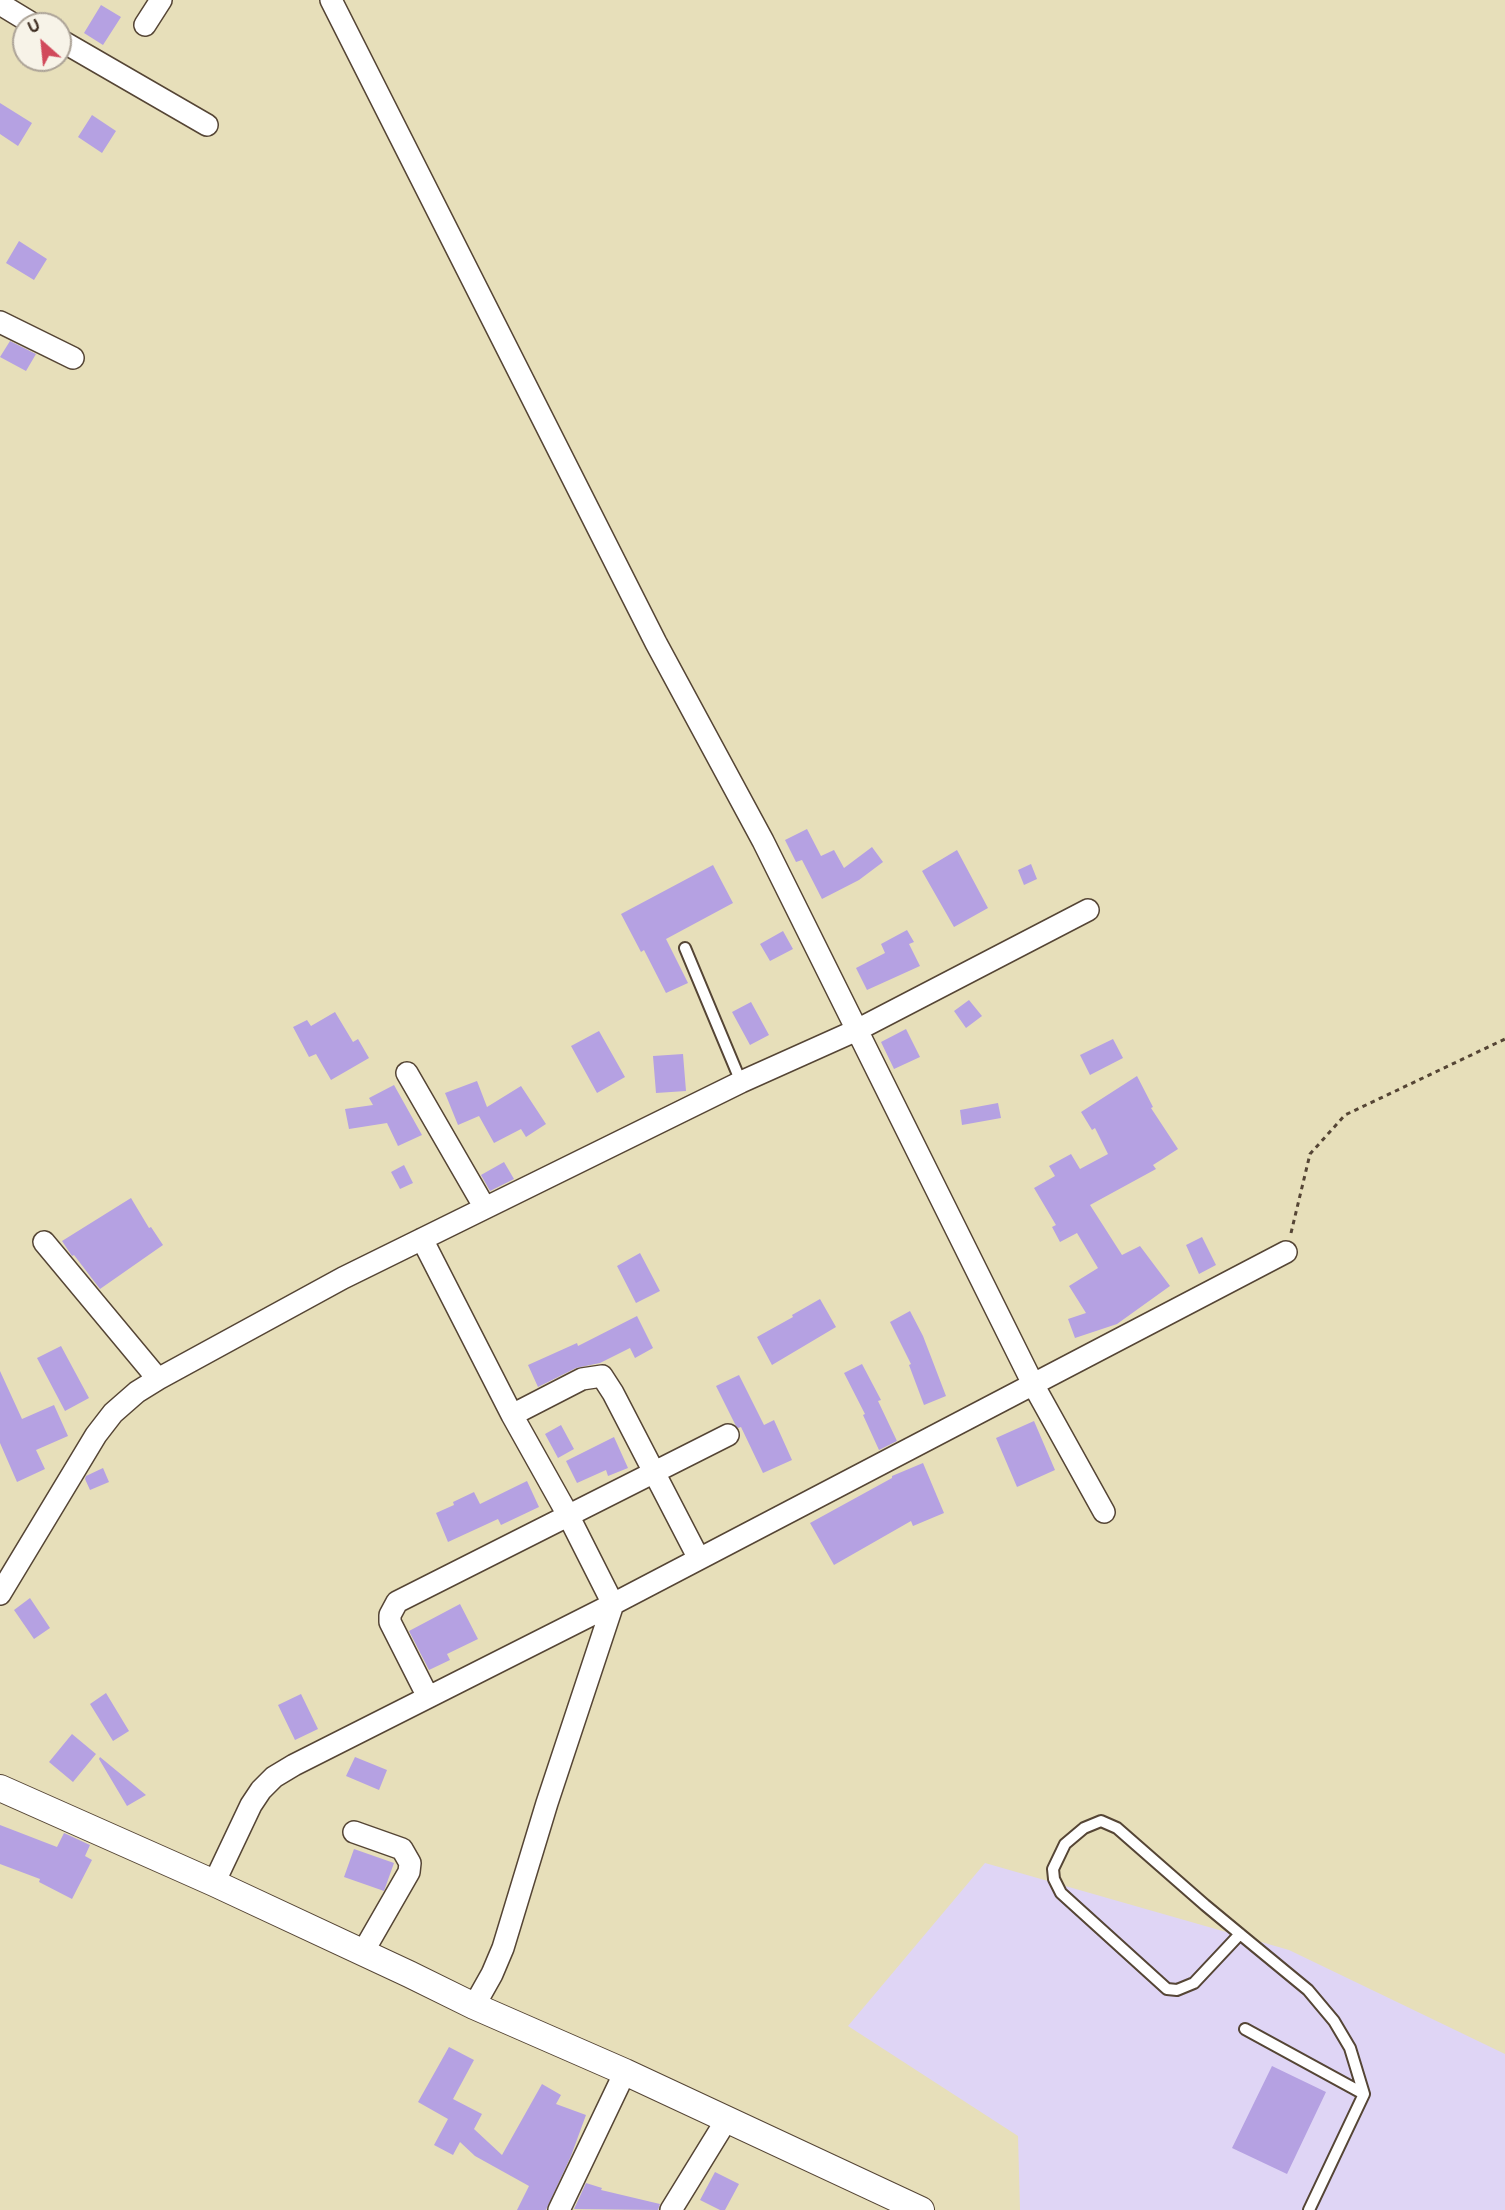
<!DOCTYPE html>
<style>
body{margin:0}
#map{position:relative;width:1505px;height:2210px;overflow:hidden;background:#e7dfba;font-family:"Balsamiq Sans",sans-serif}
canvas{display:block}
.north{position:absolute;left:12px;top:12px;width:60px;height:60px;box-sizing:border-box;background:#f7f3e8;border:2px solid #aca397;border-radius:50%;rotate:333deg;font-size:16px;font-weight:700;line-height:24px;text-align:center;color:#3b2a1e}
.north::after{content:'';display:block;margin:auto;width:21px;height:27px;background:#d1495b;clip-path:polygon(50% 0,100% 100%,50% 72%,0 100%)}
</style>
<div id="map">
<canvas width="1505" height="2210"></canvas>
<div class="north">U</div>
</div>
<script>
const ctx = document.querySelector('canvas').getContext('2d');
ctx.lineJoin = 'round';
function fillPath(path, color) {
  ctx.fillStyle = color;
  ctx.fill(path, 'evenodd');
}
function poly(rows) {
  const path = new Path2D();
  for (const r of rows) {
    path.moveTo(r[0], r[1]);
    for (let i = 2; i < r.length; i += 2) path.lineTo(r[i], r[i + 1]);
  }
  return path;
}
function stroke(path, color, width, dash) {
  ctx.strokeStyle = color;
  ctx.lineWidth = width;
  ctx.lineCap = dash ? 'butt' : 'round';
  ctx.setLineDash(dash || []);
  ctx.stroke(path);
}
fillPath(poly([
 [985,1863,1289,1950,1505,2054,1505,2210,1020,2210,1018,2136,848,2026]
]), '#dfd5f5');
fillPath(poly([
 [101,5,121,17,103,45,84,33],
 [0,103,32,123,18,146,0,134],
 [92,115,116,131,102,153,78,137],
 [19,241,47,259,34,280,6,263],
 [10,341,36,354,26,371,0,357],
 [807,829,821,856,834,850,844,868,872,847,883,862,859,880,822,899,802,860,796,862,785,840],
 [957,850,988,908,954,927,922,871],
 [1031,864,1037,879,1024,885,1018,870],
 [713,865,733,903,666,939,688,983,666,993,644,950,641,952,621,914],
 [907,930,914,942,909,944,920,966,867,990,856,968,885,953,881,944],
 [783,931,793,949,770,961,760,944],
 [969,1000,982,1016,966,1028,954,1011],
 [751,1002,769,1035,750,1045,732,1012],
 [335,1012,353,1042,358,1039,369,1058,331,1080,316,1054,309,1057,293,1027,307,1020,311,1026],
 [906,1029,920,1057,894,1069,881,1042],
 [599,1031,625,1077,597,1093,571,1046],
 [1113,1039,1123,1058,1090,1075,1080,1055],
 [683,1054,686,1091,656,1093,653,1056],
 [1137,1076,1153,1107,1151,1108,1178,1149,1153,1165,1156,1169,1090,1205,1122,1255,1140,1246,1170,1286,1117,1324,1075,1338,1068,1319,1086,1313,1069,1286,1098,1268,1077,1233,1060,1242,1052,1227,1056,1225,1034,1188,1055,1176,1049,1166,1071,1154,1080,1169,1108,1154,1095,1128,1092,1130,1081,1112],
 [477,1081,487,1107,521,1086,546,1124,526,1137,521,1129,494,1143,479,1116,458,1125,445,1093],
 [394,1085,422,1135,398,1146,387,1123,349,1129,345,1109,373,1105,369,1098],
 [998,1103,1001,1118,962,1125,960,1110],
 [504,1162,514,1179,490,1191,481,1175],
 [404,1165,413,1183,400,1189,391,1172],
 [131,1198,149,1228,151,1227,163,1245,100,1289,74,1255,72,1256,62,1241],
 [1202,1237,1216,1265,1199,1274,1186,1245],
 [640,1253,660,1291,636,1303,617,1266],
 [820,1299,836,1327,772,1365,757,1337,793,1317,792,1315],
 [910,1311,923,1336,946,1396,924,1405,909,1365,911,1364,890,1322],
 [637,1316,653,1348,635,1358,630,1348,600,1363,576,1368,538,1387,528,1365,577,1343,578,1346],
 [61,1346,89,1398,65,1411,37,1358],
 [862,1364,881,1400,878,1401,897,1441,879,1450,863,1415,865,1414,844,1373],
 [0,1371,22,1419,54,1405,68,1436,36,1450,45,1469,17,1482,0,1443],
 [739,1375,764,1425,774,1420,792,1460,763,1473,741,1427,738,1428,736,1426,716,1386],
 [1034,1421,1055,1470,1017,1487,996,1438],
 [561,1425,574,1449,558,1458,545,1434],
 [614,1437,628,1468,608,1476,606,1470,577,1483,566,1461],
 [923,1463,944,1513,913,1526,911,1521,834,1565,810,1523,892,1478,892,1476],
 [103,1468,109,1482,90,1490,85,1479,86,1476],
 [527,1481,539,1507,501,1525,498,1519,448,1542,436,1513,454,1505,453,1502,474,1492,480,1504],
 [30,1598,50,1628,34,1639,14,1610],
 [460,1604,478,1639,447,1654,450,1660,429,1670,409,1631],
 [106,1693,129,1731,113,1741,90,1704],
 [301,1694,318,1729,295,1740,278,1705],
 [72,1734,96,1754,73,1782,49,1762],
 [100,1757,146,1795,127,1806,99,1759],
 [355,1757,387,1770,379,1790,346,1776],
 [0,1825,57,1847,64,1833,90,1845,85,1856,92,1860,72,1899,39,1882,40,1879,0,1864],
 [354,1849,394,1863,384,1891,344,1877],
 [449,2047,474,2060,453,2099,482,2114,474,2129,502,2155,542,2084,561,2095,556,2104,586,2115,571,2156,546,2210,517,2210,529,2186,475,2156,460,2142,453,2155,434,2145,448,2119,418,2102],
 [1272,2066,1326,2092,1287,2174,1232,2148],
 [715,2172,739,2184,725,2210,720,2210,700,2200],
 [586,2183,602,2188,601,2190,660,2204,658,2210,574,2209]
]), '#b5a1e2');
const service = poly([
 [685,948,741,1082],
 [1240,1934,1194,1983,1177,1990,1167,1989,1061,1893,1054,1879,1053,1869,1065,1844,1084,1828,1101,1821,1117,1828,1205,1905,1240,1934,1308,1990,1334,2021,1350,2048,1364,2094],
 [1245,2029,1364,2094,1309,2210]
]);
const minor = poly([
 [331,0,656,643,763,841,1034,1386,1104,1512],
 [0,4,33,24],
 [145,25,161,0],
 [60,40,207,125],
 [0,322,73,358],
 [407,1073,485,1208],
 [422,1239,512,1415,568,1515,613,1604,547,1803,503,1948,492,1974,474,2006],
 [44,1242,158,1379],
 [512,1415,582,1379,602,1376,613,1393,699,1559],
 [0,1594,96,1435,113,1413,137,1392,158,1379,343,1278,741,1082,857,1030,1088,910],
 [428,1697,390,1622,390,1615,397,1602,728,1435],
 [354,1832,402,1849,410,1863,409,1872,363,1952],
 [214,1883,251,1805,261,1790,274,1777,294,1765,613,1604,1286,1252],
 [559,2210,625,2072],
 [671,2210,727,2119]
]);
const tertiary = poly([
 [0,1788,214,1883,409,1974,474,2006,625,2072,921,2210]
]);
stroke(service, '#554535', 14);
stroke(minor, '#554535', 24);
stroke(tertiary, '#554535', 28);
stroke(poly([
 [1291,1233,1310,1154,1345,1115,1505,1039]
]), '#554535', 3, [4.5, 4.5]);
stroke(service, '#fff', 10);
stroke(minor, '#fff', 21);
stroke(tertiary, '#fff', 26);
</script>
